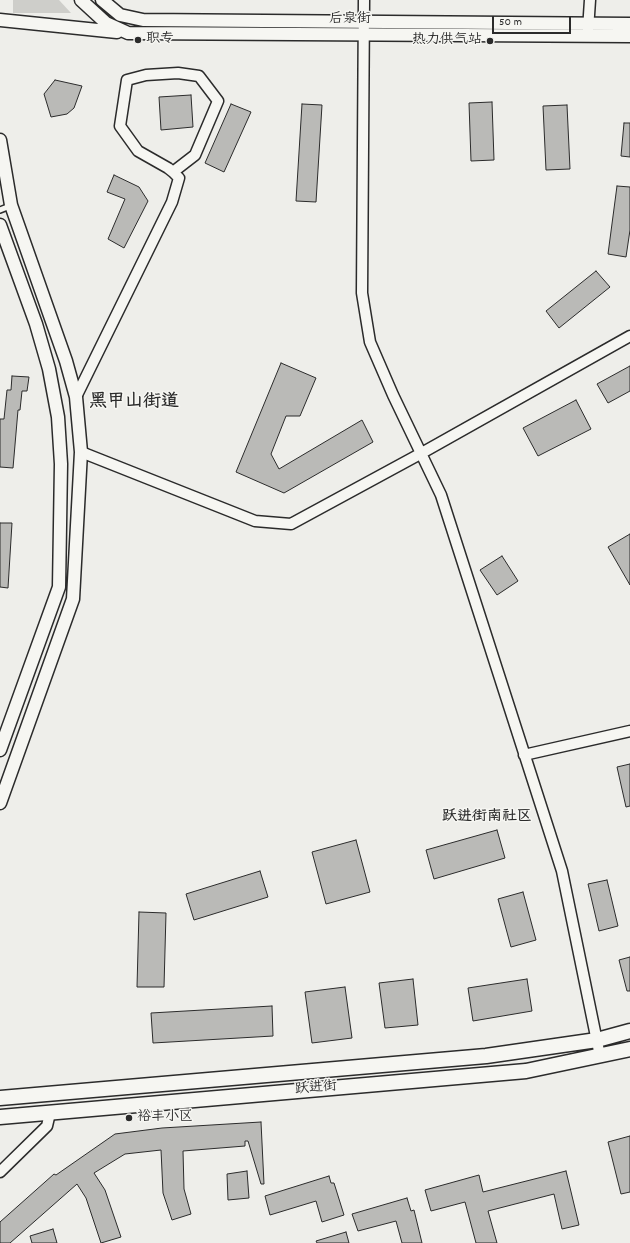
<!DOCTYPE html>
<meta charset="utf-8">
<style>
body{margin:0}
#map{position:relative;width:630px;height:1243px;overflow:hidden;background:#eeeeea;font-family:Dekko,sans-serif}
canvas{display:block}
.scale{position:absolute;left:492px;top:16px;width:79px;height:18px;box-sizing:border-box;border:2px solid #2b2b2b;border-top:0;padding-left:5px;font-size:12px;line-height:14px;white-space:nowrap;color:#2b2b2b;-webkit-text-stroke:3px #f6f6f2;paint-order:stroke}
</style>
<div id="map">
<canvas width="630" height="1243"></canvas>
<div class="scale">50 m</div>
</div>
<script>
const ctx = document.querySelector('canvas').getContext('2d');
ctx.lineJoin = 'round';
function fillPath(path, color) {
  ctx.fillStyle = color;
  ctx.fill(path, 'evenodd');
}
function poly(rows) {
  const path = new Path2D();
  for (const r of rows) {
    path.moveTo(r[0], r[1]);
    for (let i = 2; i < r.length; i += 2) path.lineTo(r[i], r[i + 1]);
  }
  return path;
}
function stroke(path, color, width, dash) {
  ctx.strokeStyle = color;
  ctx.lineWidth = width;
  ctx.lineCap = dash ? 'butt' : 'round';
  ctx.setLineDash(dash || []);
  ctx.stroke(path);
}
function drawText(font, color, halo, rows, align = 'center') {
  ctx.font = font + ' Dekko,"LXGW WenKai TC",sans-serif';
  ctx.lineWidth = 3;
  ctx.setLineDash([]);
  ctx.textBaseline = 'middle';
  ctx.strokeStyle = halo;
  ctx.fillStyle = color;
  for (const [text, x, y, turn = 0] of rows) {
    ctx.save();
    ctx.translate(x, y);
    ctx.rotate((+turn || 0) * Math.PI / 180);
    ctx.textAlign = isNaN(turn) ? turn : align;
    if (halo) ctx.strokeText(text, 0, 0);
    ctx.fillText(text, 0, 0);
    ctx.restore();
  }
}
fillPath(poly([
 [13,0,59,0,71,13,13,13]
]), '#cececa');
const building = poly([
 [55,80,82,86,74,108,67,114,51,117,44,94,55,80],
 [191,95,193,127,161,130,159,97,191,95],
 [492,102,494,160,471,161,469,103,492,102],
 [231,104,251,112,224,172,205,163,231,104],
 [302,104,322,105,316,202,296,201,302,104],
 [567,105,570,169,546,170,543,106,567,105],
 [624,123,630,123,630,157,621,156,624,123],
 [114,175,139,187,148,201,124,248,108,239,125,199,107,192,114,175],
 [617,186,630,187,630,230,626,257,608,254,617,186],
 [596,271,610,287,559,328,546,311,596,271],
 [281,363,316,378,300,416,286,416,271,454,279,469,362,420,373,442,284,493,236,472,281,363],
 [630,366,630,391,608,403,597,384,630,366],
 [12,376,29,377,27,391,22,391,20,410,18,410,13,468,0,467,0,419,4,419,7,390,11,390,12,376],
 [576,400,591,429,538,456,523,428,576,400],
 [0,523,12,523,8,588,0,587,0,523],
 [630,534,630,585,608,547,630,534],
 [502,556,518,581,497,595,480,570,502,556],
 [630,764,630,806,626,807,617,767,630,764],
 [497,830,505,858,434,879,426,850,497,830],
 [356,840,370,892,326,904,312,852,356,840],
 [260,871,268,897,194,920,186,894,260,871],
 [607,880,618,926,599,931,588,884,607,880],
 [523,892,536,940,511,947,498,899,523,892],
 [139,912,166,913,164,987,137,987,139,912],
 [630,957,630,991,627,991,619,960,630,957],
 [413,979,418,1025,385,1028,379,983,413,979],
 [527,979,532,1011,473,1021,468,988,527,979],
 [345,987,352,1038,312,1043,305,992,345,987],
 [272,1006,273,1036,153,1043,151,1013,272,1006],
 [261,1122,264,1184,261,1184,248,1141,245,1141,245,1146,183,1151,184,1189,191,1214,172,1220,163,1193,161,1150,125,1154,94,1173,105,1190,121,1237,101,1243,86,1198,77,1184,10,1243,0,1243,0,1222,54,1174,56,1175,115,1134,162,1128,261,1122],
 [630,1136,630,1192,621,1194,608,1142,630,1136],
 [247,1171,249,1198,228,1200,227,1174,247,1171],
 [566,1171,579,1225,562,1229,554,1194,488,1211,497,1243,476,1243,465,1202,431,1211,425,1190,479,1175,483,1192,566,1171],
 [329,1176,331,1183,334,1183,344,1215,322,1222,316,1201,270,1215,265,1196,329,1176],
 [407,1198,411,1211,414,1210,422,1243,402,1243,396,1221,358,1231,352,1214,407,1198],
 [53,1229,57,1243,32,1243,30,1236,53,1229],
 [346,1232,349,1243,317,1243,316,1241,346,1232]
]);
fillPath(building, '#babab7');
stroke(building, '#2b2b2b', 1);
const service = poly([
 [0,210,10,206]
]);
const minor = poly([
 [364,0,362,293,370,342,393,395,441,495,562,871,600,1056],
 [588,30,590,0],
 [76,397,172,202,179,178,173,172,168,168,138,151,120,126,127,80,146,75,178,73,199,76,218,101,195,155,173,172],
 [81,452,255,521,291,524,420,454,630,336],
 [524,755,630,731],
 [0,1172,47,1126,50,1113]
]);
const tertiary = poly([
 [81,0,106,23,128,33,630,36],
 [102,0,120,15,143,20,630,24],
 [0,20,117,32],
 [0,140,11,205,66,361,76,397,81,452,73,599,0,803],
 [0,225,36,324,49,369,58,417,61,464,59,587,0,750]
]);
const secondary = poly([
 [0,1098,486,1056,597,1040,630,1031],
 [0,1117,526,1071,630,1049]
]);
stroke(service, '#2b2b2b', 8);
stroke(minor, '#2b2b2b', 13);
stroke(tertiary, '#2b2b2b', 15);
stroke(secondary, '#2b2b2b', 17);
stroke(service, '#f6f6f2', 5);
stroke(minor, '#f6f6f2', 10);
stroke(tertiary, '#f6f6f2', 12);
stroke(secondary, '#f6f6f2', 14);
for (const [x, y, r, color] of [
 [138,40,4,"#2b2b2b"],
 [490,41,4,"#2b2b2b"],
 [129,1118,4,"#2b2b2b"]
]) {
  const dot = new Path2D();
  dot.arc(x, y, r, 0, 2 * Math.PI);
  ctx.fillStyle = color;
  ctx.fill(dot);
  stroke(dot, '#f6f6f2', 1.5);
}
drawText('14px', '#2b2b2b', '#f6f6f2', [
 ["后泉街",350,20],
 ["跃进街",316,1089,-5]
]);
drawText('14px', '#2b2b2b', '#f6f6f2', [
 ["职专",146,40],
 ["热力供气站",482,41,"right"],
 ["裕丰小区",137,1118]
], 'left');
drawText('bold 15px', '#2b2b2b', '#f6f6f2', [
 ["跃进街南社区",487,818]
]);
drawText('bold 18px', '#2b2b2b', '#f6f6f2', [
 ["黑甲山街道",134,404]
]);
</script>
